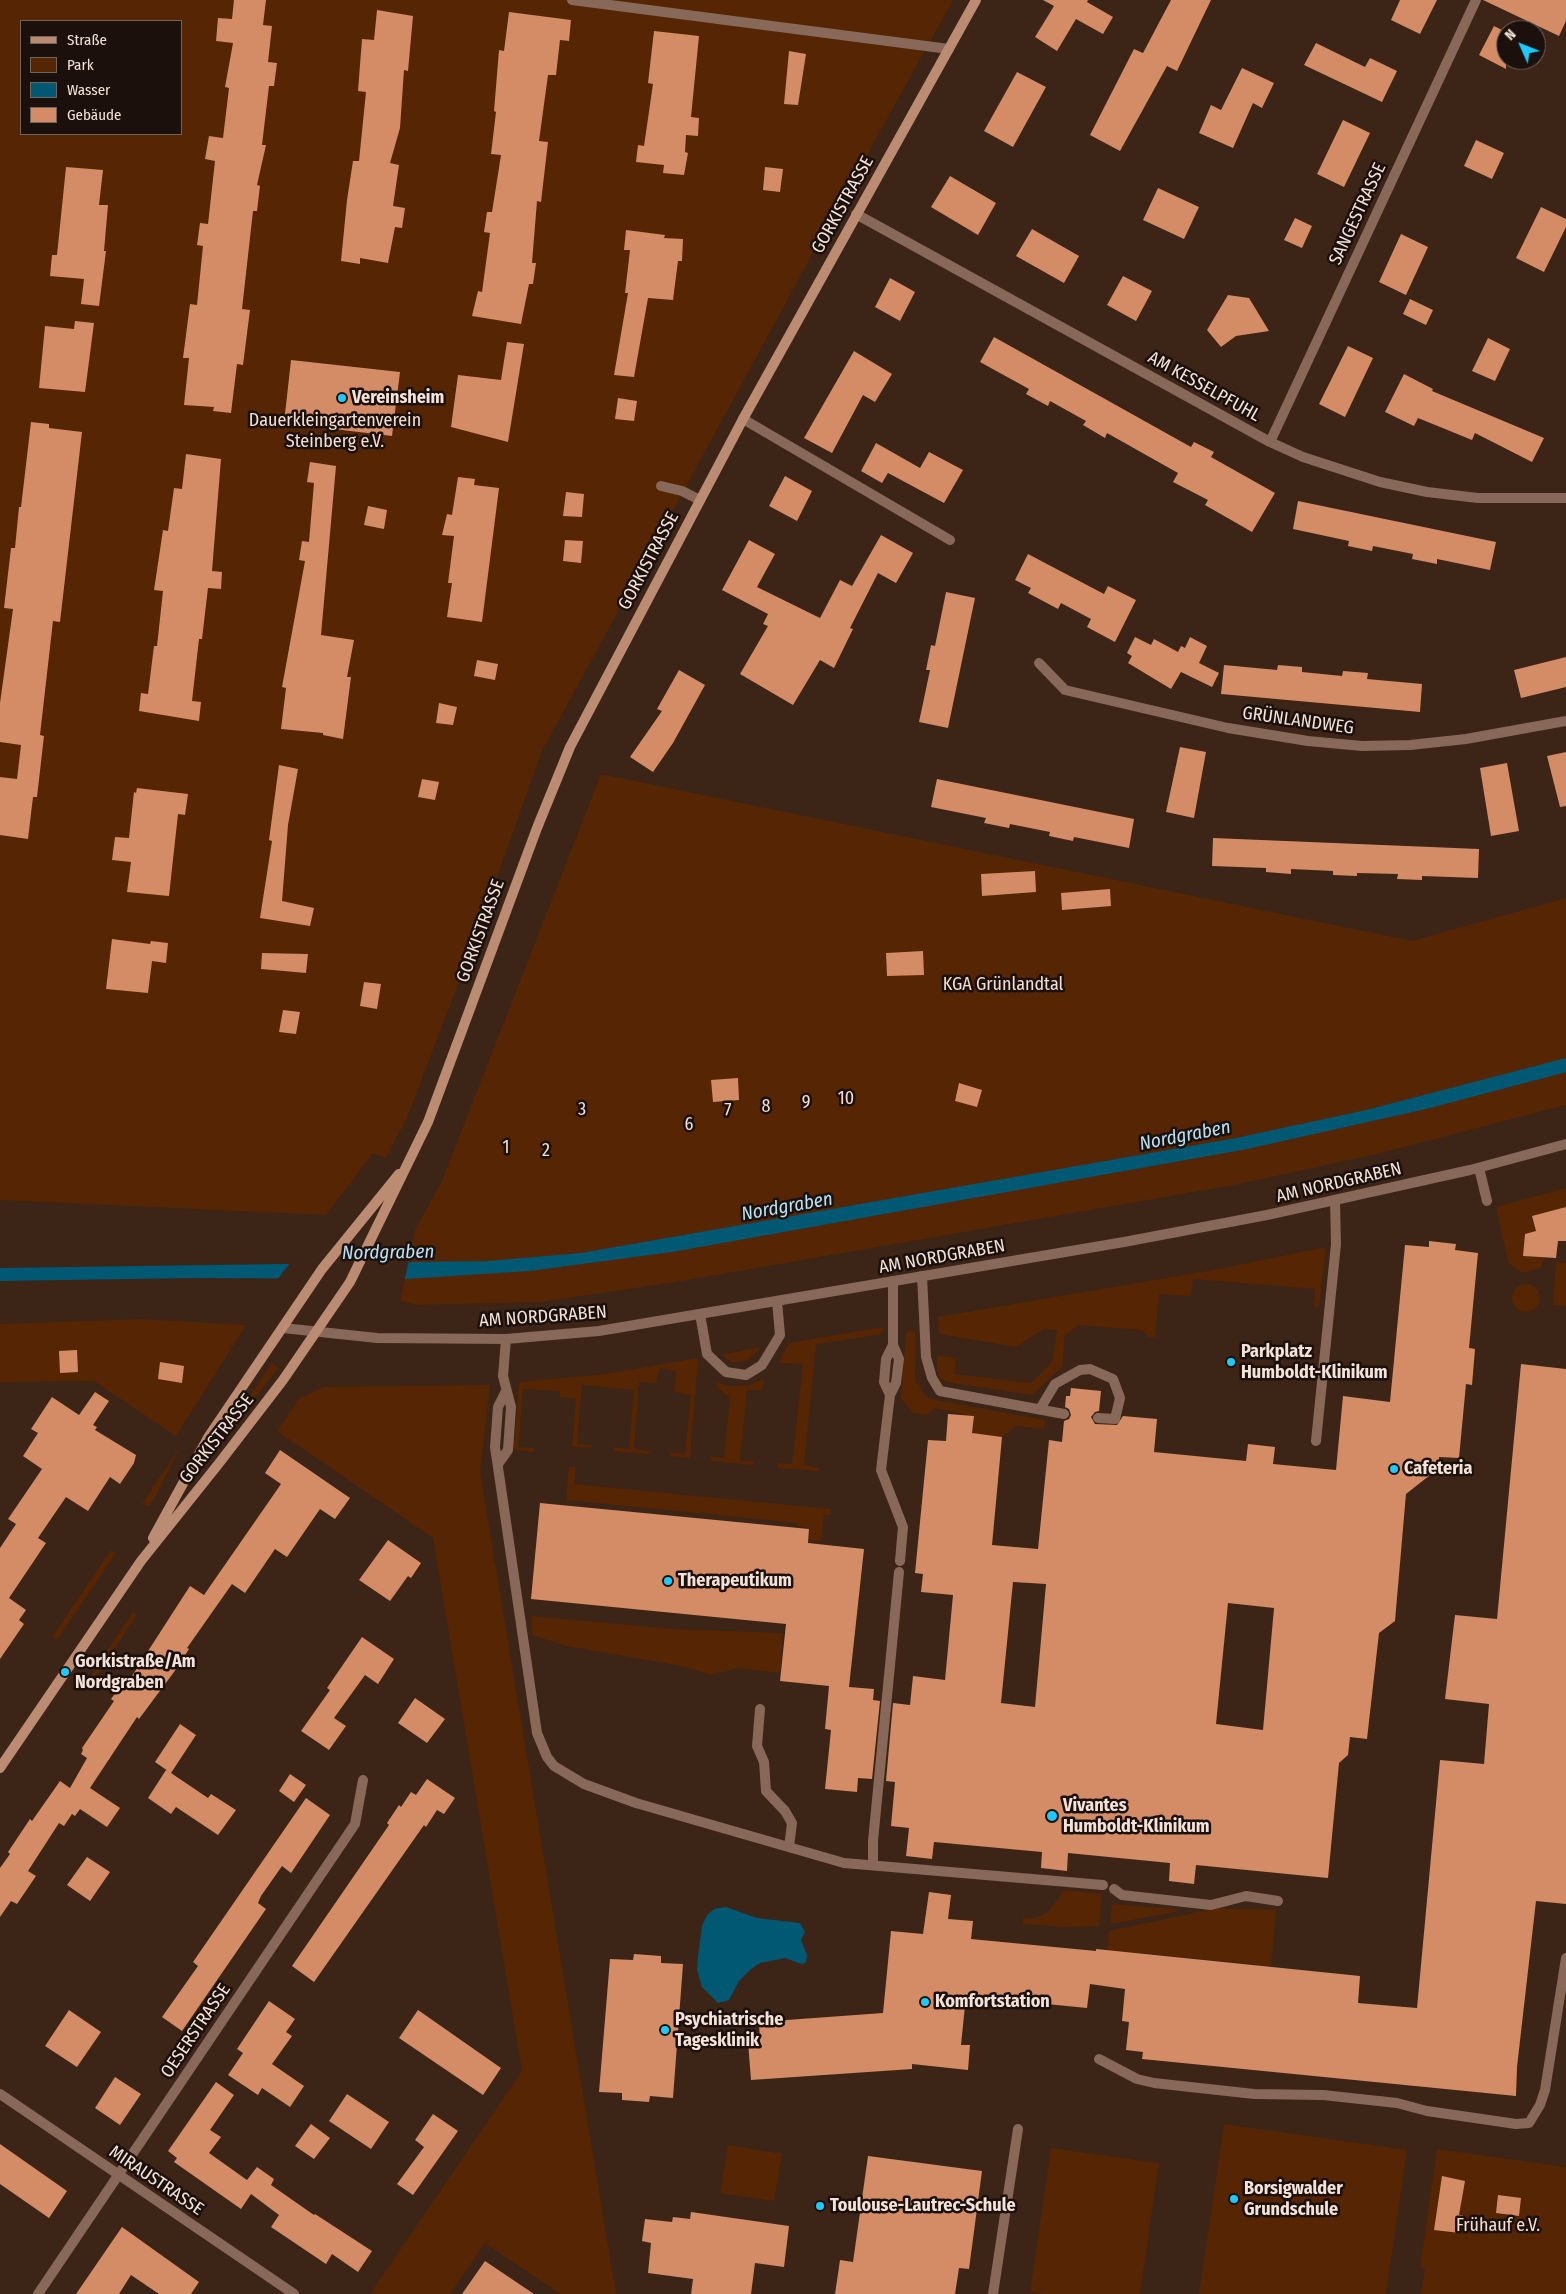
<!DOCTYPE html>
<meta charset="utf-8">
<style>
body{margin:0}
#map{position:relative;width:1566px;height:2294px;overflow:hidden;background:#3c2417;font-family:"Fira Sans Condensed",sans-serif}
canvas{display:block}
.legend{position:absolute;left:20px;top:20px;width:162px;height:115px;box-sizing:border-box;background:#1b100b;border:1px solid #71645e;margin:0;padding:6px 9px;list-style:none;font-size:15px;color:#f3e2da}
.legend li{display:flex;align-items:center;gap:10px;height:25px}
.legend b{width:25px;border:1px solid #71645e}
.north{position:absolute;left:1496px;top:20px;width:50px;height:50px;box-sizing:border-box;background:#1b100b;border:1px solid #71645e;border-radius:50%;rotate:314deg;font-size:14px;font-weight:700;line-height:20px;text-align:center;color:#f3e2da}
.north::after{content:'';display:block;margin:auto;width:18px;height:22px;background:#1ec9fd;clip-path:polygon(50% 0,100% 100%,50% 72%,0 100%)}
</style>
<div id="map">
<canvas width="1566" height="2294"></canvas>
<ul class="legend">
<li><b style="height:6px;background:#bb8b72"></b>Straße</li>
<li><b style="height:14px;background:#562504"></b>Park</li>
<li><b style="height:14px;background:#015872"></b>Wasser</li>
<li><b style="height:14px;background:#d38c66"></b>Gebäude</li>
</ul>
<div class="north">N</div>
</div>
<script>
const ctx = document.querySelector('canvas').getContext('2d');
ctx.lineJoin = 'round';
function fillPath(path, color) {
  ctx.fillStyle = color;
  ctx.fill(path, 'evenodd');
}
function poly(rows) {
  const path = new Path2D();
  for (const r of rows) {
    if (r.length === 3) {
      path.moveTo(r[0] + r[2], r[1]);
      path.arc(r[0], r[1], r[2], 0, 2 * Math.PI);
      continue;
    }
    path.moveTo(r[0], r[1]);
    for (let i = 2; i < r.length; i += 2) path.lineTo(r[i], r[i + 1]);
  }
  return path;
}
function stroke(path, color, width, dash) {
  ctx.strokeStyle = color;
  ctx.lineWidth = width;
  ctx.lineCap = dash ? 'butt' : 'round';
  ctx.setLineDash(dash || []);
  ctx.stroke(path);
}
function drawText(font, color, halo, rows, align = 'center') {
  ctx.font = font + ' "Fira Sans Condensed",sans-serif';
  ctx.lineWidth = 5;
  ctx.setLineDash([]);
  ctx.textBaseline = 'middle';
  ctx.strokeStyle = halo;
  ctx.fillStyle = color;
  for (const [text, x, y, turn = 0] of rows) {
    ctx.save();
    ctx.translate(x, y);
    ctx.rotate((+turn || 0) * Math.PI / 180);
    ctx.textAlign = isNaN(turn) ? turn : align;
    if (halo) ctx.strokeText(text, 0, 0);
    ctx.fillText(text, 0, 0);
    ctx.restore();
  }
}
fillPath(poly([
 [0,0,953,0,832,218,541,753,476,937,407,1118,386,1158,373,1153,326,1215,0,1200],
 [21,21,181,21,181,134,21,134],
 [601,774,1412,941,1566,898,1566,1105,1377,1154,1234,1185,676,1282,540,1302,417,1305,400,1301,415,1230,441,1183],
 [1566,1188,1566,1207,1532,1216,1536,1231,1525,1235,1523,1256,1545,1257,1541,1267,1528,1272,1521,1272,1512,1266,1508,1261,1496,1207],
 [1326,1247,1319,1307,1314,1307,1315,1289,1193,1279,1191,1296,1159,1294,1155,1338,1148,1337,1142,1330,1078,1325,1064,1337,1063,1366,1032,1395,947,1382,940,1378,937,1370,937,1355,956,1358,954,1374,1031,1383,1052,1362,1057,1330,1044,1329,1016,1347,939,1334,938,1317,1219,1269],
 [1556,1262,1566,1263,1566,1306,1553,1305],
 [1526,1298,14],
 [142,1319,246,1325,176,1436,94,1381,0,1382,0,1324],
 [883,1327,884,1331,878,1335,816,1344,804,1465,820,1468,818,1471,778,1468,777,1463,792,1464,803,1364,778,1363,789,1343],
 [909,1330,915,1332,916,1339,915,1379,925,1395,931,1399,1045,1420,1044,1429,1016,1426,1002,1437,967,1433,967,1428,973,1428,973,1416,934,1408,927,1415,913,1413,901,1399,906,1334],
 [761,1347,749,1359,738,1362,732,1362,720,1355],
 [698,1358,690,1458,670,1456,669,1452,685,1454,691,1395,674,1392,676,1371,660,1368,656,1383,639,1382,634,1449,650,1451,648,1454,614,1451,613,1447,629,1449,634,1390,582,1385,577,1444,592,1445,592,1448,572,1447,576,1399,560,1397,560,1391,523,1389,518,1447,534,1448,534,1452,516,1450,514,1447,519,1382,606,1374],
 [272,1363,278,1368,237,1422,235,1422,234,1419],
 [764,1379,762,1390,747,1390,740,1460,755,1462,752,1465,712,1461,709,1456,724,1458,730,1398,717,1387,716,1381,726,1386,739,1386,750,1385],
 [490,1385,480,1472,616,2294,560,2294,485,2243,450,2294,370,2294,522,2071,433,1538,277,1431,299,1399,323,1387],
 [181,1445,156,1496,149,1506,142,1504],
 [569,1467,576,1467,574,1484,831,1509,830,1515,824,1515,821,1541,809,1540,810,1528,798,1526,798,1523,566,1500],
 [111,1550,116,1553,57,1640,52,1637],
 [133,1612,137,1615,88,1688,84,1685],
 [532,1616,674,1629,783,1633,780,1673,738,1668,709,1675,687,1667,567,1646,532,1635],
 [1064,1890,1102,1894,1099,1926,1063,1927,1022,1924,1023,1918,1036,1918,1048,1912],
 [1112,1904,1175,1909,1179,1911,1110,1924],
 [1218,1908,1276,1910,1271,1966,1140,1953,1137,1978,1107,1952,1109,1931],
 [1224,2124,1407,2150,1386,2294,1199,2294],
 [728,2145,782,2154,774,2201,720,2193],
 [1051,2148,1159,2163,1140,2294,1047,2294,1030,2292],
 [1437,2149,1566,2167,1566,2294,1421,2294,1425,2269,1420,2268]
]), '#562504');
fillPath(poly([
 [1566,1058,1566,1072,1544,1078,1426,1109,1247,1149,672,1252,530,1271,406,1279,197,1278,0,1281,0,1268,488,1261,581,1253,1236,1138,1366,1110],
 [726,1907,757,1918,800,1923,805,1932,801,1940,807,1955,806,1963,801,1964,785,1958,760,1963,750,1970,739,1981,729,2000,718,2003,702,1987,697,1970,698,1956,702,1926,707,1915,714,1909]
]), '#015872');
fillPath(poly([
 [409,1260,404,1282,276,1281,291,1262]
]), '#3c2417');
fillPath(poly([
 [234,0,266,0,263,25,272,26,268,62,277,63,274,86,269,86,262,145,266,145,257,185,260,186,257,211,253,211,242,309,250,310,243,365,237,364,231,413,213,411,214,407,184,405,189,358,183,358,190,304,197,305,203,246,197,245,200,223,208,224,215,161,205,159,209,136,223,138,229,88,225,87,233,43,216,41,218,18,232,19],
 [1043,0,1088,0,1087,2,1113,17,1103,34,1076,19,1057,51,1035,37,1054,6],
 [1171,0,1211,0,1177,71,1167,66,1120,151,1090,135,1134,49,1143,53],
 [1400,0,1437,0,1420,34,1391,20],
 [1483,0,1566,0,1566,21,1559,36],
 [377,10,413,16,408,71,404,70,400,128,390,163,399,165,393,206,405,208,402,228,395,227,388,263,360,258,360,264,341,261,347,200,353,161,359,161,366,92,358,91,362,39,374,40],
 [509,12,571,20,569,41,560,40,556,75,548,75,539,141,548,142,541,202,537,201,532,263,536,263,533,284,529,284,521,324,472,316,478,291,482,292,490,233,484,232,487,212,492,212,501,155,491,154,496,112,494,111,499,50,504,51],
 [1494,26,1506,32,1506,69,1479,55],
 [654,31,699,36,691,117,699,118,698,136,686,135,685,152,688,153,684,175,663,173,664,165,636,162,638,145,644,146,653,84,648,83],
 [1316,43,1365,67,1370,58,1397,71,1382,102,1304,65],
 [789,51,806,54,798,105,784,104],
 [1242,68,1274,83,1262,108,1253,103,1233,148,1199,133,1211,105,1221,110],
 [1017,72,1046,87,1013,147,984,131],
 [1343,120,1370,133,1344,187,1317,174],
 [1476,140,1504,153,1492,179,1464,166],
 [66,167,103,170,99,205,108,205,104,251,106,251,99,306,81,304,84,279,50,276,52,255,57,255],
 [765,167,783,169,780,192,763,190],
 [950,176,996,203,978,235,931,207],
 [1158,188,1199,207,1184,239,1143,220],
 [1541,207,1566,219,1566,227,1544,272,1516,258],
 [1295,218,1312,226,1302,248,1284,240],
 [1032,229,1079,256,1064,283,1016,256],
 [626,230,665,235,664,238,683,239,682,261,678,261,673,300,648,298,634,377,614,375,628,293,625,293,630,250,624,250],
 [1401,234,1428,247,1406,295,1379,282],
 [1123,276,1152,291,1136,321,1107,305],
 [890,278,915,292,900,321,875,307],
 [1228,295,1249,298,1269,331,1236,336,1221,347,1207,330],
 [1410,299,1433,310,1426,325,1403,314],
 [75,321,94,323,85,392,39,388,45,326,74,329],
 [994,337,1191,447,1194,442,1214,452,1211,457,1275,493,1252,532,1205,505,1208,500,1173,482,1178,473,1107,433,1105,438,1083,425,1086,421,1050,401,1048,406,1026,394,1029,389,980,362],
 [1488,338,1510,349,1495,381,1472,371],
 [507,342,524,344,508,442,451,427,458,375,501,380],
 [1348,346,1373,358,1345,417,1319,404],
 [854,351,892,374,875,402,863,395,832,453,804,438],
 [291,360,400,372,392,436,284,423],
 [1404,374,1433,389,1432,391,1544,438,1532,462,1475,433,1472,440,1418,418,1414,426,1385,412],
 [618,398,637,401,634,421,615,419],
 [31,422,49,424,49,428,82,432,60,622,53,621,40,735,44,736,37,797,33,797,28,839,0,835,0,777,17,779,21,745,0,742,0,703,13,609,4,608,11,548,15,548,19,507,21,507],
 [876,443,920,468,929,452,963,470,944,503,888,473,882,483,861,471],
 [186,454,221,459,212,571,222,572,221,589,208,588,202,639,199,639,192,701,201,702,199,721,139,711,141,693,148,694,154,646,157,646,163,591,154,590,163,530,168,531,174,488,182,489],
 [310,462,336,466,321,635,354,640,347,677,351,677,343,739,323,735,323,733,281,729,286,688,282,687,305,561,299,560,302,541,309,542,314,483,307,482],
 [785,476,812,491,797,521,769,506],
 [458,477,475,479,474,485,499,488,482,622,447,617,452,583,448,583,454,536,442,535,447,514,452,515],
 [566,492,584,494,582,517,563,516],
 [1298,501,1496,542,1490,570,1437,559,1437,564,1412,559,1413,554,1373,546,1372,551,1348,546,1349,541,1293,529],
 [368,506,387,510,384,529,364,525],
 [881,535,913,553,896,583,878,573,850,628,853,629,834,668,820,660,793,705,740,674,768,626,763,624,768,614,722,590,749,540,775,554,757,587,820,618,840,580,852,586],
 [565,540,583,541,581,563,563,561],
 [1028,554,1104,594,1108,586,1136,600,1115,642,1087,627,1091,619,1061,603,1058,609,1028,593,1031,588,1015,580],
 [946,592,975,598,948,728,919,722,930,670,926,670,931,645,935,646],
 [1135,637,1151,645,1154,639,1178,652,1181,646,1185,648,1190,637,1207,646,1199,663,1219,673,1212,687,1181,672,1171,689,1128,663,1132,656,1127,653],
 [1566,657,1566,687,1521,698,1514,670],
 [477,660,498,664,495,680,474,676],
 [1224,665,1277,670,1278,665,1302,667,1302,672,1342,676,1343,671,1368,673,1367,679,1422,684,1420,712,1221,694],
 [679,670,705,685,673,743,653,772,630,757,662,711,657,709],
 [439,703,457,707,453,725,436,723],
 [1180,747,1206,752,1194,818,1166,812],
 [1566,752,1566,806,1560,807,1547,756],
 [1507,763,1519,831,1491,836,1480,768],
 [279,765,298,769,288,825,282,901,314,908,310,926,260,918,272,841,269,840],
 [422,779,439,782,435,800,418,797],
 [937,779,1134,819,1129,848,1074,837,1073,841,1049,836,1050,832,1010,824,1009,828,984,823,986,818,931,807],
 [137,788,188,794,185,815,178,814,169,896,127,892,131,862,112,860,115,837,129,838,134,792,136,793],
 [1213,838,1479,849,1478,878,1422,876,1422,880,1397,879,1398,874,1357,873,1357,876,1333,875,1333,871,1291,869,1291,874,1266,872,1266,868,1212,866],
 [1035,871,1036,892,982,896,981,874],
 [1110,889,1111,906,1062,910,1061,893],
 [112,939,150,944,151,941,168,943,166,963,152,961,148,993,106,989],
 [923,951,924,975,887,976,886,953],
 [262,953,308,954,306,973,261,969],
 [364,982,381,984,377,1009,360,1006],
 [283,1010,300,1012,296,1034,279,1032],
 [738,1078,739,1100,713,1102,711,1080],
 [959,1083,982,1090,977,1107,955,1101],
 [1566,1207,1566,1241,1558,1241,1556,1258,1523,1256,1525,1234,1536,1231,1532,1216],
 [1429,1241,1456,1244,1455,1250,1478,1253,1469,1348,1475,1349,1472,1385,1466,1384,1459,1458,1439,1457,1439,1468,1406,1494,1395,1621,1379,1633,1367,1739,1350,1737,1348,1755,1339,1763,1328,1878,1196,1865,1194,1884,1169,1881,1170,1863,1068,1853,1067,1871,1041,1868,1042,1852,934,1842,932,1859,906,1856,909,1828,891,1826,895,1782,886,1781,893,1703,910,1705,913,1676,945,1680,953,1595,921,1592,923,1574,915,1573,928,1440,946,1441,948,1414,974,1416,972,1433,1002,1437,992,1545,1038,1549,1049,1440,1062,1442,1064,1421,1069,1419,1071,1415,1069,1409,1065,1407,1066,1396,1070,1396,1071,1388,1101,1391,1099,1411,1095,1412,1091,1417,1095,1424,1117,1425,1123,1416,1157,1419,1154,1452,1246,1461,1248,1444,1275,1447,1273,1464,1336,1470,1343,1396,1390,1402,1405,1245,1429,1247],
 [1013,1582,1046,1584,1035,1707,1001,1703],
 [1228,1603,1274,1608,1263,1730,1216,1724],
 [77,1350,78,1372,60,1373,59,1351],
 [160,1362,184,1366,182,1383,158,1379],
 [1521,1364,1566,1369,1566,1904,1536,1901,1517,2067,1516,2096,1142,2059,1143,2052,1126,2050,1129,2022,1122,2021,1125,1989,1090,1984,1087,2008,966,1996,961,2045,970,2045,968,2070,912,2064,912,2069,751,2080,748,2042,760,2042,759,2022,883,2013,891,1931,923,1934,929,1892,951,1895,948,1919,973,1921,971,1939,1096,1951,1096,1949,1360,1976,1358,2003,1417,2008,1440,1760,1484,1764,1489,1704,1445,1699,1455,1615,1497,1619],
 [95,1392,109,1401,93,1425,97,1427,95,1430,136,1455,134,1463,120,1484,110,1477,88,1511,66,1497,38,1538,46,1543,9,1598,26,1610,19,1620,24,1624,0,1659,0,1548,16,1524,8,1519,42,1469,23,1456,38,1433,31,1429,52,1397,79,1415],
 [280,1450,350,1498,335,1519,320,1509,287,1557,275,1549,245,1593,232,1584,187,1648,189,1649,174,1672,139,1719,137,1717,90,1788,120,1808,107,1827,80,1809,75,1816,72,1814,64,1826,59,1823,28,1871,36,1876,17,1904,11,1901,0,1917,0,1868,10,1854,8,1852,30,1819,32,1821,60,1781,70,1788,87,1758,81,1754,83,1750,82,1748,114,1701,111,1699,127,1677,130,1679,190,1586,204,1595,281,1484,265,1473],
 [540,1503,809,1529,808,1543,864,1549,849,1687,874,1689,873,1700,880,1701,872,1779,858,1778,857,1792,825,1789,831,1730,825,1729,829,1686,780,1681,786,1624,531,1599],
 [388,1540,421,1563,411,1578,408,1576,390,1601,359,1580],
 [362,1637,394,1659,378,1684,365,1675,334,1718,346,1726,329,1750,301,1731,330,1690,327,1688],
 [415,1698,445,1719,427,1743,398,1723],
 [180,1724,196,1735,171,1773,208,1798,211,1794,236,1810,218,1835,176,1807,171,1814,148,1798,166,1770,168,1771,155,1762],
 [290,1774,306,1785,294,1802,279,1791],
 [427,1779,455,1798,444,1814,437,1810,426,1827,424,1825,314,1982,292,1966,389,1825,387,1823,399,1805,401,1807,411,1792,416,1795],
 [306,1798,330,1815,291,1873,282,1866,261,1896,258,1903,266,1909,182,2031,162,2017,198,1966,193,1962],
 [87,1857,110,1872,90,1901,67,1885],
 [634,1954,661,1956,661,1963,683,1964,673,2098,650,2096,649,2102,622,2100,622,2093,599,2092,610,1959,633,1960],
 [269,2001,295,2019,286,2032,292,2036,272,2064,304,2086,290,2107,262,2088,258,2095,228,2075,243,2053,237,2049],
 [69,2010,101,2032,77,2067,45,2046],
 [418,2010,501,2068,483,2095,399,2038],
 [115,2077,141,2094,120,2125,95,2108],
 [216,2082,234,2095,210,2130,221,2137,209,2153,247,2180,257,2167,274,2179,271,2185,314,2215,315,2214,372,2251,358,2272,332,2254,326,2264,271,2227,279,2215,251,2194,241,2209,174,2162,177,2158,168,2151],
 [347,2094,389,2122,371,2149,329,2121],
 [433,2114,458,2131,413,2195,397,2184,424,2147,415,2140],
 [311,2124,330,2138,314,2159,295,2146],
 [0,2144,67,2191,49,2218,0,2184],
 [868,2156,982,2171,969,2269,959,2268,955,2294,835,2294,840,2260,853,2262],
 [1442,2176,1465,2181,1459,2215,1463,2215,1460,2233,1434,2230],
 [1498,2195,1521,2198,1519,2216,1496,2213],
 [691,2212,789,2226,784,2267,755,2263,751,2294,691,2294,693,2279,648,2273,651,2243,642,2241,645,2219,672,2222,673,2217,690,2219],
 [122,2227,199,2282,191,2294,159,2294,131,2275,119,2294,76,2294],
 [485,2261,534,2294,462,2294]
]), '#d38c66');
stroke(poly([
 [572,0,949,49],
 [743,419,950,540],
 [661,486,682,491,700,500],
 [1479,1168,1487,1201],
 [922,1276,926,1357,932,1378,940,1391,1064,1414],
 [893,1281,893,1345,899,1359,896,1383,890,1395,881,1470,903,1527,900,1561],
 [700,1314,707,1354,726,1372,746,1375,762,1365,780,1335,777,1301],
 [506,1391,498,1407,495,1447,537,1733,547,1757,554,1766,584,1784,636,1803,844,1863,1103,1885],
 [890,1395,884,1382,886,1359,893,1345],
 [1040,1409,1055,1384,1080,1370,1090,1369,1113,1379,1120,1398,1115,1419,1098,1418],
 [1316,1441,1336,1244,1335,1200],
 [498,1464,508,1450,511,1407,503,1376,506,1339],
 [760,1709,757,1746,764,1762,766,1791,785,1811,792,1823,789,1847],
 [873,1864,873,1841,899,1572],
 [1114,1889,1122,1895,1211,1905,1246,1896,1278,1901],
 [1099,2059,1137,2079,1154,2083,1254,2094,1323,2095,1397,2103,1427,2111,1516,2124,1529,2123,1540,2105,1545,2090,1566,1958],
 [993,2294,1018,2129]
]), '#876859', 10);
stroke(poly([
 [856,214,1270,442,1303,457,1380,482,1427,492,1478,498,1566,498],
 [1270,442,1476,0],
 [1039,663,1065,690,1228,728,1308,741,1362,746,1410,745,1466,739,1566,721],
 [283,1328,377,1338,506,1339,599,1331,1124,1242,1267,1215,1470,1170,1566,1144],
 [0,2094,294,2294],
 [38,2294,355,1824,363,1780]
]), '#876859', 10);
stroke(poly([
 [153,1538,209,1436,322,1269,399,1174],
 [0,1768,141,1561,220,1462,283,1380,350,1282,428,1122,537,828,570,747,743,419,976,0]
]), '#bb8b72', 10);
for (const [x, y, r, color] of [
 [342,398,5,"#1ec9fd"],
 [1231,1362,5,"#1ec9fd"],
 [1394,1469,5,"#1ec9fd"],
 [668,1581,5,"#1ec9fd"],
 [65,1672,5,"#1ec9fd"],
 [1052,1816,6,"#1ec9fd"],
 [925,2002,5,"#1ec9fd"],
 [665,2030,5,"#1ec9fd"],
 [1234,2199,5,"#1ec9fd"],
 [820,2206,5,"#1ec9fd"]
]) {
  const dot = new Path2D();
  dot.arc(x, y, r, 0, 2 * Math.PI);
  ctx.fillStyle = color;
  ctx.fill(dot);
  stroke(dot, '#1b100b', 2);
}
drawText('18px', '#f3e2da', '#1b100b', [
 ["GORKISTRASSE",843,205,-61],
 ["SANGESTRASSE",1358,214,-65],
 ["AM KESSELPFUHL",1204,387,29],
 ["GORKISTRASSE",649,561,-62],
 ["GRÜNLANDWEG",1298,721,8],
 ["GORKISTRASSE",481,931,-70],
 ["AM NORDGRABEN",1339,1183,-13],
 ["AM NORDGRABEN",942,1257,-10],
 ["AM NORDGRABEN",543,1317,-4],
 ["GORKISTRASSE",217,1439,-52],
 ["OESERSTRASSE",196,2031,-56],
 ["MIRAUSTRASSE",156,2181,34]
]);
drawText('bold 18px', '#f3e2da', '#1b100b', [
 ["Vereinsheim",352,398],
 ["Parkplatz",1241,1352],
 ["Humboldt-Klinikum",1241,1373],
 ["Cafeteria",1404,1469],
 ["Therapeutikum",678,1581],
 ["Gorkistraße/Am",75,1662],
 ["Nordgraben",75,1683],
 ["Vivantes",1063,1806],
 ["Humboldt-Klinikum",1063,1827],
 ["Komfortstation",935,2002],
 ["Psychiatrische",675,2020],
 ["Tagesklinik",675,2041],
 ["Borsigwalder",1244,2189],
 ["Grundschule",1244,2210],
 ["Toulouse-Lautrec-Schule",830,2206]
], 'left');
drawText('18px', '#f2ded4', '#1b100b', [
 ["Dauerkleingartenverein",335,421],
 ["Steinberg e.V.",335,442],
 ["KGA Grünlandtal",1003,985],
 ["10",846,1099],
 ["9",806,1103],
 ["8",766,1107],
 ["3",582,1110],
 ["7",728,1111],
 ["6",689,1125],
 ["1",506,1148],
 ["2",546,1151],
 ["Frühauf e.V.",1498,2226]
]);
drawText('italic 19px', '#b6e3f5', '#1b100b', [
 ["Nordgraben",1185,1136,-11],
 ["Nordgraben",787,1207,-10],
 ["Nordgraben",388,1253,-1]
]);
</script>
